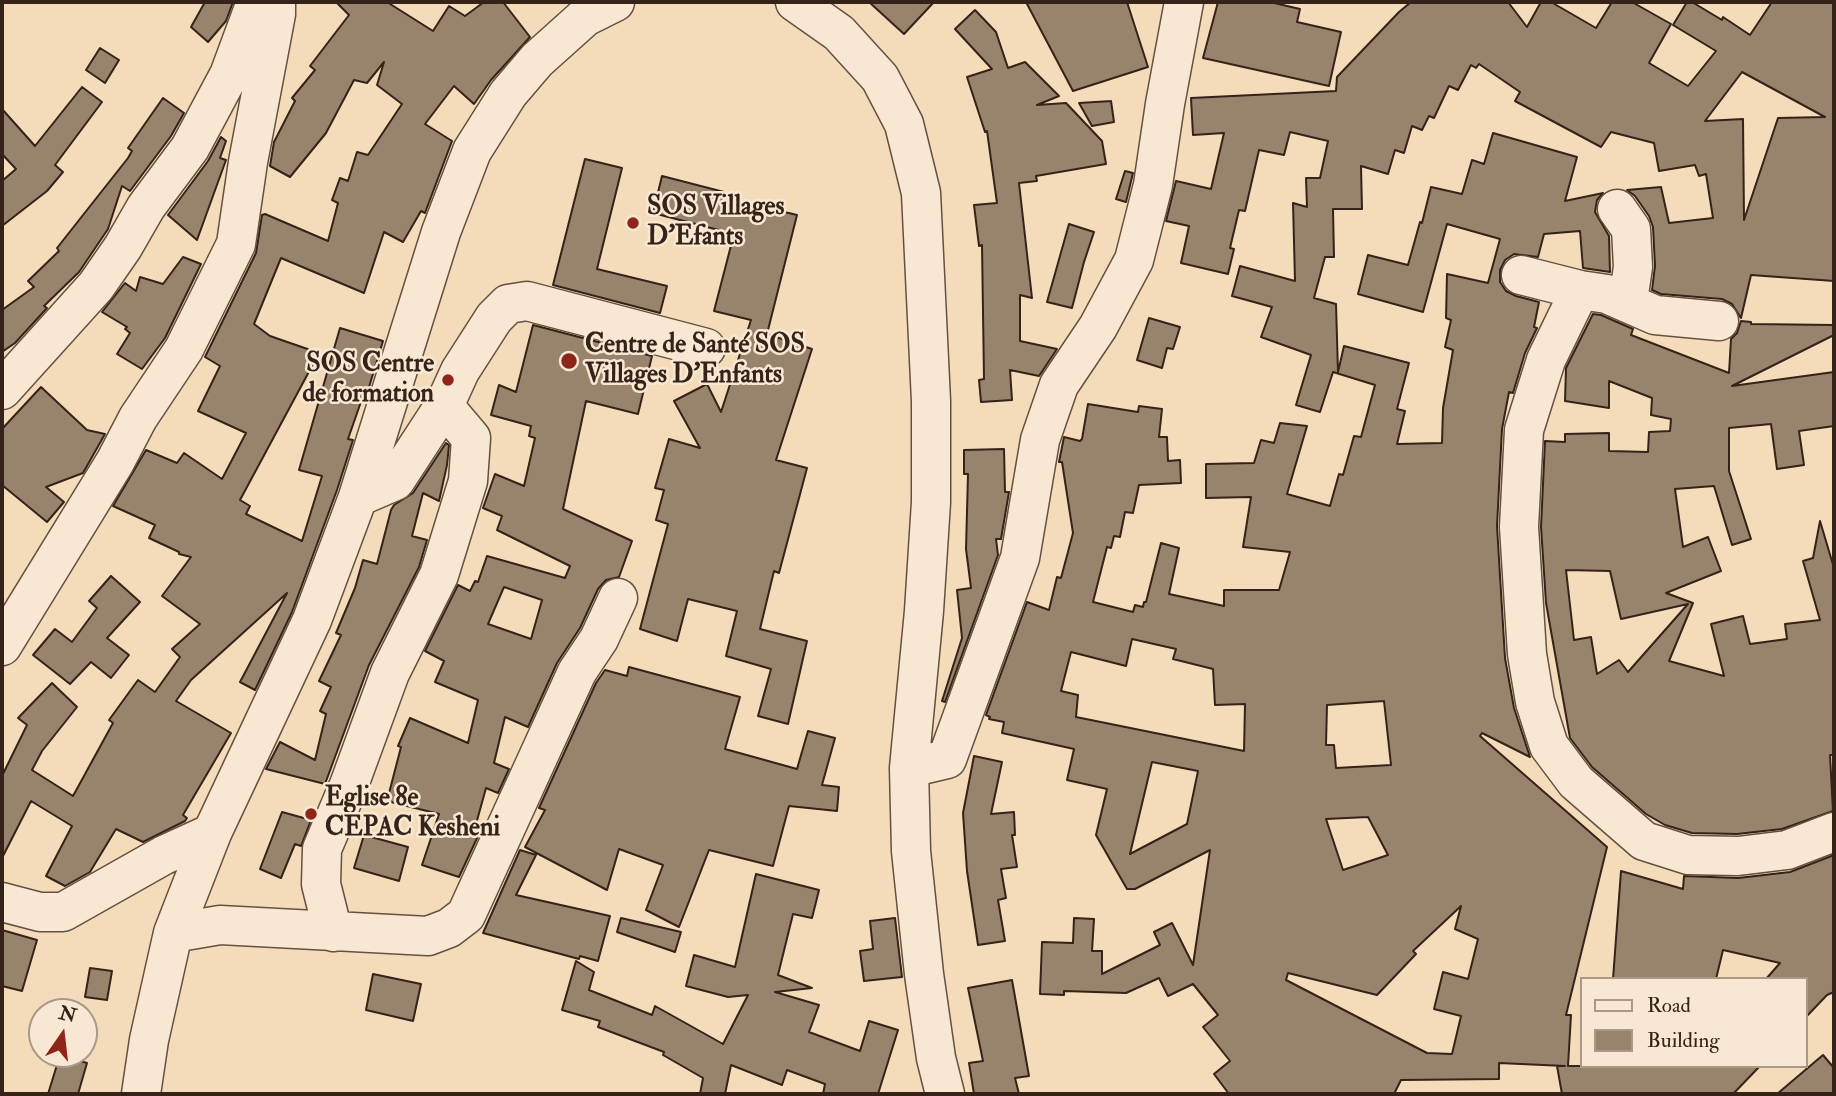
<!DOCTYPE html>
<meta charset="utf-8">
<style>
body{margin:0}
#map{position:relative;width:1836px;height:1096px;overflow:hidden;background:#f4dcbb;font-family:"IM FELL Double Pica",serif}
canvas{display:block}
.frame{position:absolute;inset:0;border:4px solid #352218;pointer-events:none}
.legend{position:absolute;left:1580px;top:977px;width:228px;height:91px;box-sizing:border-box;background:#f8e8d3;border:2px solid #a98;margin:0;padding:9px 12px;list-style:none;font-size:21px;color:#352218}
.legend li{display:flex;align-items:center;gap:14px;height:35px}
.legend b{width:35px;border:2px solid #a98}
.north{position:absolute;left:28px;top:998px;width:70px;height:70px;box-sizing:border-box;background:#f8e8d3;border:2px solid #a98;border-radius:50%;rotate:14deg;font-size:19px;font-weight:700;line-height:28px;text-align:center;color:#352218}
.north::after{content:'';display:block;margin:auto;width:24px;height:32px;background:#8f2418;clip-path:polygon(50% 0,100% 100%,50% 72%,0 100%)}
</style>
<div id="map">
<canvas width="1836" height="1096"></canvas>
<div class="frame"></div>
<ul class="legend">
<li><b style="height:9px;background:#f8e8d3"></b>Road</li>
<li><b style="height:19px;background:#98836d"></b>Building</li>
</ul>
<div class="north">N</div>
</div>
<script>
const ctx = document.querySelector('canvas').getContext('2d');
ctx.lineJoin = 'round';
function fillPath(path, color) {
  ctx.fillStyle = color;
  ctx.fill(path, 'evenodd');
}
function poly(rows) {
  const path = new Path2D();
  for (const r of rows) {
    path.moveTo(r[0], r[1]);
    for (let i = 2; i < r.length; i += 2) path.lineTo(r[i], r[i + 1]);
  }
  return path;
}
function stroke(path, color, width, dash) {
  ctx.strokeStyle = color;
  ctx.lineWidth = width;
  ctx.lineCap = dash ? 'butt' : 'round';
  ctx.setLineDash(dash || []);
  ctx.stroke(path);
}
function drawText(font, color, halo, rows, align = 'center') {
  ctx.font = font + ' "IM FELL Double Pica",serif';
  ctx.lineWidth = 5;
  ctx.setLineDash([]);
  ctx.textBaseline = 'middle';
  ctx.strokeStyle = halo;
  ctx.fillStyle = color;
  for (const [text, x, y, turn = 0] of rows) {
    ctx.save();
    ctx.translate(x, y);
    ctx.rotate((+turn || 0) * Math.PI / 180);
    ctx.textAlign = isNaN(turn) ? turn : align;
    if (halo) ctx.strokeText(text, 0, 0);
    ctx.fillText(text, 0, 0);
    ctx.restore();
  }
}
const building = poly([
 [205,2,233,2,226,21,208,42,191,27,205,2],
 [336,2,387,2,433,31,449,6,465,16,484,2,503,2,530,37,491,80,474,104,454,86,425,124,452,141,425,213,421,211,403,242,384,232,364,293,281,258,254,324,270,336,319,353,240,500,250,506,246,514,302,541,322,476,299,470,340,328,383,341,366,397,363,396,348,439,353,440,337,490,292,612,255,690,240,682,287,593,191,680,176,701,231,733,183,815,187,818,185,821,143,842,116,829,90,872,65,886,46,876,72,826,31,801,2,858,2,776,27,725,18,718,52,683,77,707,42,751,32,770,73,796,113,723,109,720,138,680,155,692,180,657,172,649,200,624,162,596,191,557,179,554,179,552,149,538,155,525,113,506,146,450,177,463,184,453,222,479,246,433,198,411,220,366,205,357,256,253,262,215,265,214,328,241,338,203,332,200,340,178,348,181,357,152,368,155,402,104,377,85,384,62,367,83,354,80,326,133,290,177,270,166,274,142,295,101,292,98,315,70,310,66,349,15,336,2],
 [869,2,934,2,904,34,869,2],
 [1026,2,1127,2,1148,67,1073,91,1026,2],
 [1218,2,1270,2,1300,9,1297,22,1341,32,1329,86,1203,58,1218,2],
 [1411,2,1508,2,1527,27,1541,2,1551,2,1596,28,1612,2,1632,2,1671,24,1649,63,1688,86,1716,51,1673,25,1687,2,1692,2,1722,20,1723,17,1750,35,1772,2,1834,2,1834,281,1751,275,1741,318,1732,304,1722,299,1661,294,1652,290,1655,266,1653,227,1649,216,1635,196,1627,190,1661,187,1669,223,1713,218,1706,174,1699,176,1695,165,1659,171,1654,143,1611,132,1601,147,1515,101,1520,92,1479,64,1476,68,1471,65,1458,90,1449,86,1434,118,1429,116,1422,130,1412,126,1404,153,1395,150,1388,174,1361,166,1362,209,1333,209,1334,257,1325,257,1314,298,1336,304,1338,372,1344,346,1409,363,1397,409,1405,411,1397,444,1442,443,1443,408,1453,350,1445,347,1451,320,1446,318,1447,274,1488,283,1500,239,1447,224,1423,312,1358,294,1368,255,1408,265,1420,222,1422,223,1431,187,1462,194,1472,160,1484,164,1493,133,1577,157,1565,201,1603,193,1597,200,1595,212,1609,236,1610,272,1583,268,1580,231,1544,234,1538,257,1514,254,1505,260,1500,270,1500,282,1506,291,1516,296,1539,302,1534,327,1537,328,1525,353,1513,393,1509,392,1502,429,1497,526,1505,658,1514,708,1530,757,1482,733,1480,736,1607,847,1566,1015,1571,1015,1568,1066,1760,1066,1733,1094,1562,1094,1557,1066,1565,1066,1499,1063,1499,1079,1401,1080,1394,1094,1229,1094,1214,1074,1230,1061,1203,1027,1218,1015,1193,984,1168,996,1159,978,1126,993,1064,991,1064,995,1040,994,1042,942,1073,943,1074,918,1094,919,1092,951,1102,951,1102,974,1160,945,1154,932,1172,923,1193,965,1210,850,1135,889,1127,889,1096,835,1107,789,1067,780,1074,749,1002,733,1004,722,989,719,990,717,986,715,1027,602,1049,610,1057,577,1061,578,1073,533,1062,462,1059,462,1064,437,1080,441,1082,439,1088,404,1138,412,1139,406,1162,409,1159,437,1167,437,1168,461,1180,460,1181,483,1139,485,1133,513,1125,512,1120,537,1114,536,1111,548,1107,547,1093,602,1133,612,1135,605,1143,607,1144,602,1146,602,1161,543,1179,548,1169,594,1224,606,1224,590,1279,590,1290,552,1243,547,1251,497,1206,498,1206,464,1254,463,1261,440,1274,443,1280,423,1307,426,1287,494,1330,506,1339,474,1343,475,1354,436,1361,437,1375,385,1333,372,1320,412,1296,405,1311,355,1261,337,1272,307,1232,296,1240,266,1295,281,1293,203,1307,207,1306,178,1320,178,1328,141,1290,132,1284,155,1259,150,1245,211,1239,210,1230,248,1234,249,1228,274,1181,263,1189,226,1166,221,1176,181,1211,189,1224,133,1193,135,1191,98,1336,91,1337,77,1399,12,1411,2],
 [1742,72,1825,117,1778,118,1744,220,1743,119,1705,121,1742,72],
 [1132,639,1176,649,1173,659,1213,669,1215,705,1245,704,1244,751,1076,717,1078,695,1061,691,1071,652,1126,666,1132,639],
 [1384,701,1391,765,1336,768,1334,745,1326,745,1327,705,1384,701],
 [1152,762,1198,771,1187,824,1130,854,1152,762],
 [1368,817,1388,855,1343,870,1326,819,1368,817],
 [1461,906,1455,929,1478,939,1468,979,1443,972,1434,1009,1461,1016,1452,1054,1427,1053,1286,980,1288,973,1377,995,1416,954,1413,951,1461,906],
 [975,10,996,32,1008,68,1025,62,1059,96,1037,105,1066,103,1102,141,1106,164,1036,176,1037,181,1019,183,1032,298,1020,295,1020,341,1057,349,1039,376,1010,370,1012,400,981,402,979,380,984,379,982,245,979,246,974,205,997,203,987,131,985,132,967,77,992,69,955,29,975,10],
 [100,48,119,60,105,83,86,70,100,48],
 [82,87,102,102,55,165,63,172,47,191,2,226,2,181,16,169,2,154,2,109,35,146,82,87],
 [163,98,184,113,171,136,130,191,122,186,108,229,79,272,44,306,47,308,15,343,2,352,2,310,34,287,28,281,59,251,57,248,128,158,132,151,128,148,163,98],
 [1111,101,1114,122,1092,126,1079,103,1111,101],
 [221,137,226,141,220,158,226,160,197,240,168,215,208,161,221,137],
 [585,159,622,168,597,269,667,286,660,313,553,285,585,159],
 [1125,171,1133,173,1126,202,1116,199,1125,171],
 [662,176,724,192,723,197,797,215,767,334,812,349,776,460,807,468,779,573,774,571,760,629,807,641,788,724,758,716,771,669,726,656,737,611,688,599,677,641,640,629,668,524,656,520,664,490,655,488,669,439,700,448,674,401,707,384,721,412,751,320,714,311,734,234,653,213,662,176],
 [1069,224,1094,232,1084,262,1072,308,1047,302,1069,224],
 [183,257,201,264,165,338,142,369,117,354,130,333,125,329,127,327,102,312,125,283,136,291,140,277,163,284,183,257],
 [1593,314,1601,315,1633,329,1631,335,1729,373,1731,339,1737,333,1741,321,1751,322,1751,324,1834,325,1834,335,1732,386,1834,372,1834,426,1799,431,1804,465,1777,469,1771,424,1729,428,1729,471,1751,539,1732,545,1714,486,1675,489,1683,547,1708,537,1721,571,1666,593,1693,603,1669,661,1724,676,1711,624,1743,616,1750,644,1787,639,1785,624,1820,620,1803,561,1813,558,1820,521,1834,568,1834,755,1830,755,1833,811,1782,829,1737,834,1692,833,1665,825,1646,814,1592,767,1570,738,1546,603,1541,527,1545,441,1565,442,1565,434,1609,433,1609,451,1648,452,1649,432,1670,431,1671,419,1651,415,1652,398,1609,381,1609,408,1565,401,1566,368,1593,314],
 [1566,570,1610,571,1621,619,1688,604,1628,672,1619,660,1597,674,1591,637,1574,640,1566,570],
 [1149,318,1180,327,1173,349,1167,348,1162,368,1137,360,1149,318],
 [533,325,652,356,638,414,586,401,563,509,632,541,619,577,606,580,598,589,580,628,557,663,528,727,505,717,494,763,509,769,498,793,486,788,473,835,478,836,459,877,422,865,439,814,387,801,401,747,398,746,410,718,468,743,478,700,435,682,444,661,425,651,458,585,470,591,475,581,478,582,487,556,565,578,570,566,497,530,502,516,483,508,495,474,524,486,535,438,529,436,531,426,491,415,499,385,516,392,533,325],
 [504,587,542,600,531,639,488,624,504,587],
 [41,387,87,430,105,434,83,473,46,487,64,502,47,522,2,485,2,429,41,387],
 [446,443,449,445,447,465,439,501,423,493,412,536,427,540,419,567,369,665,325,784,266,769,280,742,315,760,326,714,320,711,331,687,319,681,341,635,336,633,355,588,363,560,377,564,391,510,394,505,413,493,446,443],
 [1004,449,1005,492,1009,492,1001,539,996,539,998,555,945,702,942,701,962,638,957,590,971,588,966,549,968,474,964,474,964,450,1004,449],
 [111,576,140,602,107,638,129,655,111,678,91,662,70,684,33,655,55,629,72,642,97,608,89,601,111,576],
 [629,667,740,697,725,749,797,769,808,731,835,738,822,785,839,787,837,811,789,806,773,866,709,850,679,927,646,910,663,865,619,849,607,890,525,847,545,810,539,808,596,683,605,670,627,676,629,667],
 [974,756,1002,762,991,814,1014,812,1015,835,1012,835,1017,867,1001,869,1006,898,998,900,1005,941,978,945,967,871,963,813,974,756],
 [282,812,311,820,301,846,295,844,281,878,260,869,282,812],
 [364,835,408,847,399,881,354,868,364,835],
 [520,850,536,855,516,895,610,916,598,961,580,956,579,959,483,933,520,850],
 [1834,855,1834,992,1827,995,1806,1017,1806,979,1766,979,1780,963,1723,950,1716,979,1613,979,1621,871,1683,889,1684,876,1738,878,1790,872,1834,855],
 [756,874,819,890,812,918,793,914,778,975,812,988,775,992,819,1005,809,1032,860,1051,869,1021,898,1030,878,1094,823,1094,825,1084,787,1070,782,1085,731,1065,725,1094,700,1094,703,1078,663,1055,664,1052,598,1027,600,1021,562,1010,576,961,594,972,589,990,652,1015,655,1006,723,1044,748,995,728,997,686,986,694,955,735,967,756,874],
 [621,918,681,932,675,952,617,932,621,918],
 [895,918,902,977,864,981,860,951,873,949,870,921,895,918],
 [2,930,37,940,22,991,2,986,2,930],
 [90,968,112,971,107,1000,85,997,90,968],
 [373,974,421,984,413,1021,366,1010,373,974],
 [1012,980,1029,1076,1015,1078,1019,1094,974,1094,969,1063,983,1061,968,988,1012,980],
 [60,1055,87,1063,78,1094,48,1094,60,1055],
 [1823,1055,1834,1068,1834,1094,1777,1094,1823,1055]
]);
fillPath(building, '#98836d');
stroke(building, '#352218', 2);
const minor = poly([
 [795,2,839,33,880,78,904,124,921,193,931,401,931,502,924,611,909,768,911,851,924,974,936,1058,945,1094],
 [1617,209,1631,229,1633,267,1628,301],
 [1521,275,1580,290,1607,294,1655,315,1719,321],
 [1580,290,1546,360,1524,430,1519,527,1527,654,1535,702,1549,746,1576,782,1644,841,1688,855,1738,856,1787,850,1834,832],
 [2,390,96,286,123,247,146,207,190,148,229,75,256,2],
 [444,406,460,371,494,318,508,304,527,301,706,348],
 [2,646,115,462,138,418,184,349,236,244,248,162,276,14,276,2],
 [909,768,947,759,1020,558,1040,440,1059,385,1098,327,1134,260,1153,185,1165,104,1184,2],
 [2,902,40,912,63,912,164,855,212,833],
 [333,932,321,884,322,849,349,785,390,673,439,575,468,481,471,438,444,406,395,481,358,497],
 [173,933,220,925,428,936,449,928,466,915,577,672,599,639,618,598],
 [141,1094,149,1040,173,933,212,833,312,620,358,497,441,232,472,151,508,94,537,60,585,17,615,2]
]);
stroke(minor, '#655041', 41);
stroke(minor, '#f8e8d3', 38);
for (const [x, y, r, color] of [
 [633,223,7,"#8f2418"],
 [569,361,9,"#8f2418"],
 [448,380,7,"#8f2418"],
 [311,814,7,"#8f2418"]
]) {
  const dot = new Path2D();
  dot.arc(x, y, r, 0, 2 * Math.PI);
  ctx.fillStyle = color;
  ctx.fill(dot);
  stroke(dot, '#f8e8d3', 2.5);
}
drawText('bold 26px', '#352218', '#f8e8d3', [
 ["SOS Villages",647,208],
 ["D’Efants",647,238],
 ["Centre de Santé SOS",585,346],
 ["Villages D’Enfants",585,376],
 ["SOS Centre",434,365,"right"],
 ["de formation",434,395,"right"],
 ["Eglise 8e",325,799],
 ["CEPAC Kesheni",325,829]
], 'left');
</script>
